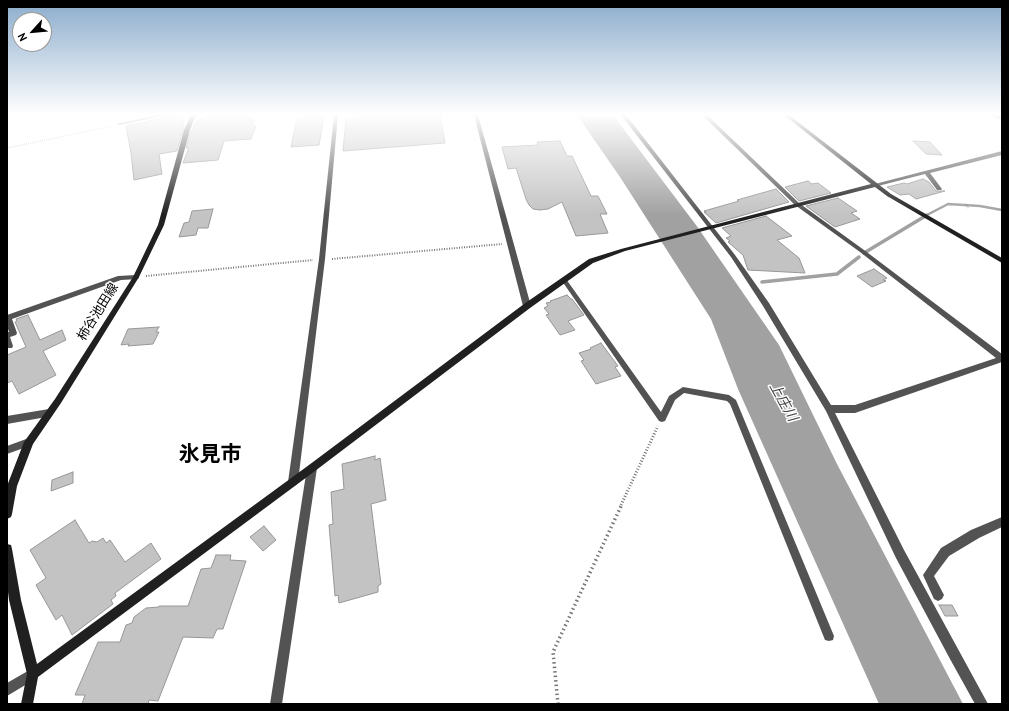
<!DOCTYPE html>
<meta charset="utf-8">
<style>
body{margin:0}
#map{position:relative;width:1009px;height:711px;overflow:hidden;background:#fff;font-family:"PT Sans",sans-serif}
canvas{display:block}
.frame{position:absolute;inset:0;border:8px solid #000;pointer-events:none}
.north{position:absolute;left:12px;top:12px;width:40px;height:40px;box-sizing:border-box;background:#fff;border:1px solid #999;border-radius:50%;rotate:243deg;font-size:11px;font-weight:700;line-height:16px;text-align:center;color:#000}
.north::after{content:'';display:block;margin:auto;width:14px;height:18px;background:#000;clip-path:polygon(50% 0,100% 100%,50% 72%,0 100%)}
</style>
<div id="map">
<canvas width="1009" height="711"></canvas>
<div class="frame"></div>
<div class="north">N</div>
</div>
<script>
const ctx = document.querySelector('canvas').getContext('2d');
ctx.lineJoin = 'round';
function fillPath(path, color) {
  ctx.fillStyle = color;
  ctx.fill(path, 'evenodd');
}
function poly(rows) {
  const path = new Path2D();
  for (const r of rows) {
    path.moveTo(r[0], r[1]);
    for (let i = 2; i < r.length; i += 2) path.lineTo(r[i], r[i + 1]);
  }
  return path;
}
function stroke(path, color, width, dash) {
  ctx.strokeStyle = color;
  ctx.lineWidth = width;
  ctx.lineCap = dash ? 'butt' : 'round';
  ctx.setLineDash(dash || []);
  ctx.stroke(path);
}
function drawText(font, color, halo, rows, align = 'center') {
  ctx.font = font + ' "PT Sans","Noto Sans JP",sans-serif';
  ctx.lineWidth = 3;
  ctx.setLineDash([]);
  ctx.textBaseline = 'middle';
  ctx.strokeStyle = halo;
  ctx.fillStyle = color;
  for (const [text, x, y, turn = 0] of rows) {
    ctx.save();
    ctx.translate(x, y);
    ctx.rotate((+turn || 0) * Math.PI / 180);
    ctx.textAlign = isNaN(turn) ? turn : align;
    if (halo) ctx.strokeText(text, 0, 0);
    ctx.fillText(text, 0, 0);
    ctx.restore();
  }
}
fillPath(poly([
 [577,115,613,115,696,225,779,345,837,464,963,704,879,704,738,389,711,319,620,177]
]), '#a1a1a1');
stroke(poly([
 [925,216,948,204,980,206,1002,210]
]), '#a1a1a1', 2.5);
stroke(poly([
 [864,253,927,215],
 [762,282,837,274,859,257]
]), '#a1a1a1', 3.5);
const building = poly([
 [177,115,181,115,184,126,177,151,159,154,162,174,134,180,131,153,126,126,177,115],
 [206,115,250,115,250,120,255,120,252,126,256,126,251,139,224,141,218,160,183,163,189,148,186,148,190,134,197,120,204,119,206,115],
 [308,115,324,117,319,145,291,147,297,118,307,118,308,115],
 [382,115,440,115,445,143,343,151,346,118,382,115],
 [560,141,567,156,572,156,591,196,598,196,607,214,600,214,608,233,576,236,562,202,548,209,540,210,533,209,529,205,526,199,516,168,508,169,502,147,538,145,537,142,560,141],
 [913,141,930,142,942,155,926,154,913,141],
 [923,179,929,182,936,191,945,191,916,199,909,194,900,195,887,187,904,183,907,184,923,179],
 [808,181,812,184,818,183,831,193,799,201,785,187,808,181],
 [776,189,789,202,716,223,704,212,706,212,704,211,739,201,737,200,776,189],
 [838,198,857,211,851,213,860,219,835,227,806,206,838,198],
 [213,209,208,228,198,228,196,235,179,237,184,223,189,222,192,211,213,209],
 [766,216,792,236,777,240,799,258,805,273,748,270,743,255,728,242,730,241,726,238,731,236,722,228,766,216],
 [874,269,887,278,883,280,886,281,872,287,857,276,874,269],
 [567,295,571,299,572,299,584,315,568,321,575,330,560,335,546,315,549,314,544,308,548,306,546,303,551,302,550,301,567,295],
 [28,315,40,340,62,330,66,340,43,351,56,375,19,394,12,381,7,383,7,355,26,347,15,322,17,321,16,319,28,315],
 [159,327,156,332,159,332,153,344,128,346,129,344,121,345,128,329,159,327],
 [601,343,618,366,615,367,621,376,596,384,581,361,584,360,579,353,591,349,590,348,601,343],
 [375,456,375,460,380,458,386,500,371,504,381,584,378,586,378,592,339,603,338,595,335,596,329,525,333,524,331,492,344,489,342,464,375,456],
 [73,472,73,483,51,491,52,480,73,472],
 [75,520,89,543,92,541,97,542,103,538,106,543,110,540,125,562,151,543,161,559,115,593,116,596,111,600,113,604,72,635,62,615,56,620,36,585,46,578,30,550,75,520],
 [264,526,276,540,263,551,250,537,264,526],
 [216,555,231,555,230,560,246,561,223,629,217,629,213,638,183,637,158,701,149,700,148,704,82,704,85,695,75,695,98,642,120,642,126,625,132,623,134,617,146,608,159,607,159,606,188,606,201,569,211,568,216,555],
 [939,605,952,605,958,616,945,616,939,605]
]);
fillPath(building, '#c3c3c3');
stroke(building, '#979797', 1);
stroke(poly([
 [7,148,112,126],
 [966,204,968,208]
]), '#757575', 1.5, [0.5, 1.5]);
stroke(poly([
 [332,259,502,244],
 [146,276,313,260]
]), '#757575', 2, [1, 1.5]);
stroke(poly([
 [621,505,658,426]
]), '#757575', 3, [1, 2]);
stroke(poly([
 [558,704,553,652,622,504]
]), '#757575', 3.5, [1.5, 3]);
fillPath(poly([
 [564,278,566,279,661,412,669,396,683,387,729,395,736,400,834,636,833,640,829,641,825,640,730,404,727,401,684,393,675,400,665,421,662,422,659,421,562,281,561,280,562,279,564,278]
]), '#535353');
fillPath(poly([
 [157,115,168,115,119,125,117,124,157,115],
 [334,115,338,115,325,259,298,482,296,485,293,486,290,485,288,482,319,259,334,115],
 [474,115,478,115,531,306,530,308,524,308,523,306,474,115],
 [621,115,626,115,735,255,769,303,831,405,855,405,996,358,860,252,795,205,702,115,707,115,799,203,864,250,1002,354,1002,362,855,413,835,413,904,550,988,704,975,704,950,659,896,558,826,411,763,306,731,257,621,115],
 [989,115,996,115,1002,117,1002,120,989,115],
 [1002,151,1002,155,930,173,942,189,941,190,937,190,925,174,874,187,871,185,1002,151],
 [136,275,138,275,139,277,138,279,121,280,12,319,17,333,16,335,10,337,13,346,12,348,7,348,7,332,9,332,7,326,7,315,118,276,136,275],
 [49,409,52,410,53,413,52,416,7,424,7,416,49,409],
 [29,438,32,439,34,442,32,445,7,454,7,446,29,438],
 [312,464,315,465,317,468,282,704,270,704,307,468,309,465,312,464],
 [1002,517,1002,527,979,538,949,556,934,576,944,595,942,599,938,601,934,599,923,575,941,548,971,530,1002,517],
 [33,668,37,670,39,674,37,678,7,696,7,683,33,668]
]), '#535353');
fillPath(poly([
 [191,115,196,115,190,130,164,225,139,277,61,403,33,444,17,486,12,514,11,517,7,519,7,486,24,442,55,399,133,277,158,225,184,130,191,115],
 [784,115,789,115,891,194,1002,258,1002,263,887,196,875,187,625,251,593,263,530,308,315,471,38,677,33,704,21,704,27,674,9,600,7,584,7,544,11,545,12,549,21,600,37,664,309,465,524,304,589,259,621,249,871,184,784,115]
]), '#202020');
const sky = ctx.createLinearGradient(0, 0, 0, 215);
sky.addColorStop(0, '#8baccc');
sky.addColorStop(0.53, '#fff');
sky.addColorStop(1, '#ffffff00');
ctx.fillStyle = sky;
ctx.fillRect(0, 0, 1009, 215);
drawText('13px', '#000', '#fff', [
 ["柿谷池田線",98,312,-58]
]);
drawText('italic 14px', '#424242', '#fff', [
 ["上庄川",783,402,61]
]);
drawText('bold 21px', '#000', '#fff', [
 ["氷見市",210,455]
]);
</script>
